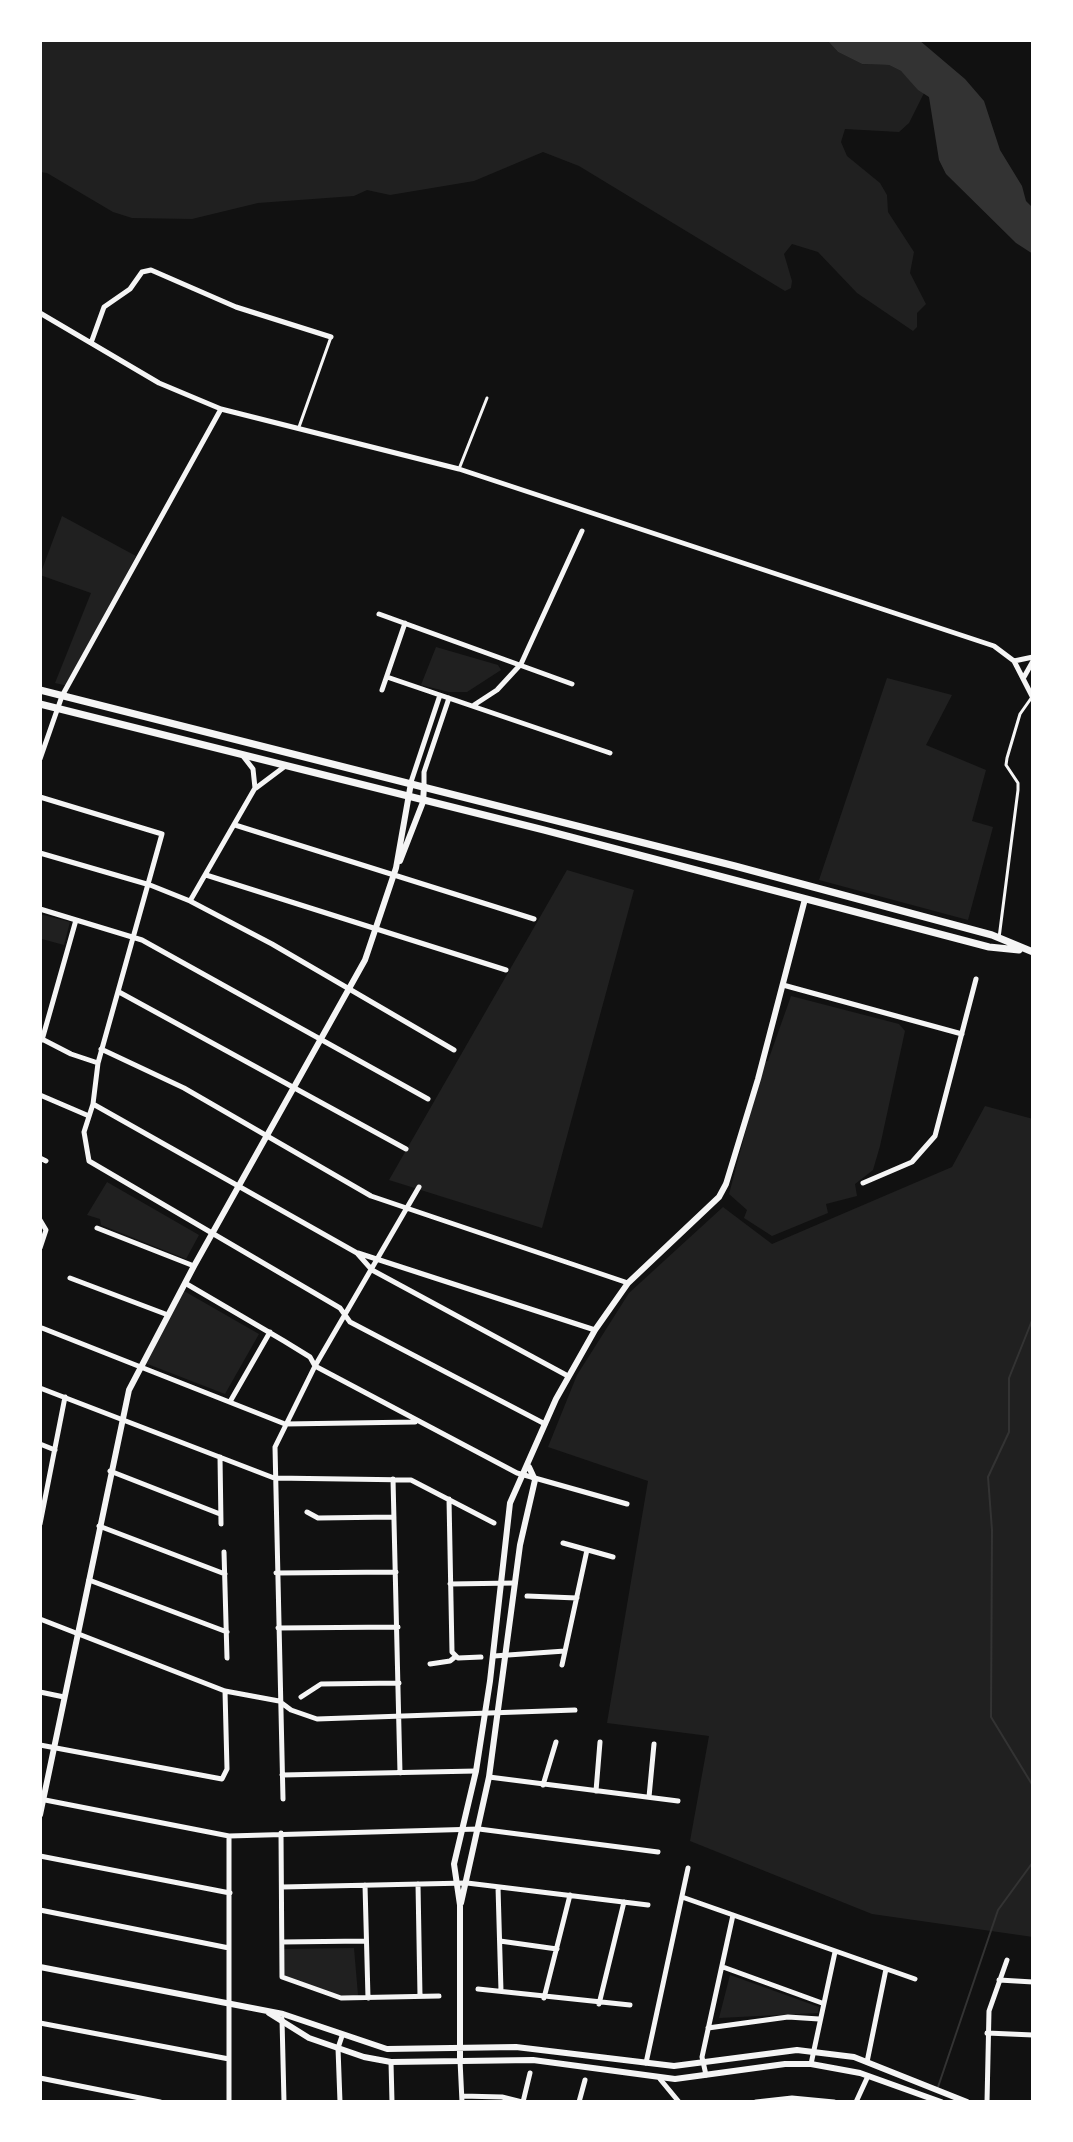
<!DOCTYPE html>
<style>
body{margin:0}
#map{position:relative;width:1073px;height:2142px;overflow:hidden;background:#111;font-family:"Noto Sans",sans-serif}
canvas{display:block}
.frame{position:absolute;inset:0;border:42px solid #fff;pointer-events:none}
</style>
<div id="map">
<canvas width="1073" height="2142"></canvas>
<div class="frame"></div>
</div>
<script>
const ctx = document.querySelector('canvas').getContext('2d');
ctx.lineJoin = 'round';
function fillPath(path, color) {
  ctx.fillStyle = color;
  ctx.fill(path, 'evenodd');
}
function poly(rows) {
  const path = new Path2D();
  for (const r of rows) {
    path.moveTo(r[0], r[1]);
    for (let i = 2; i < r.length; i += 2) path.lineTo(r[i], r[i + 1]);
  }
  return path;
}
function stroke(path, color, width, dash) {
  ctx.strokeStyle = color;
  ctx.lineWidth = width;
  ctx.lineCap = dash ? 'butt' : 'round';
  ctx.setLineDash(dash || []);
  ctx.stroke(path);
}
fillPath(poly([
 [40,40,827,40,838,52,862,64,889,65,901,71,924,93,909,123,899,132,845,129,841,142,847,156,880,183,887,195,888,212,914,252,910,273,926,304,917,313,917,327,913,331,857,293,818,252,792,244,784,254,792,281,791,288,785,291,579,166,543,152,474,181,390,195,367,190,354,196,258,203,192,219,132,218,113,212,47,173,40,172],
 [62,516,136,556,68,686,55,683,91,593,40,575],
 [436,647,498,665,501,670,467,692,449,692,421,685],
 [887,678,952,695,926,745,986,770,972,821,993,827,968,920,819,880],
 [567,870,634,890,542,1228,389,1180],
 [40,914,70,922,64,945,42,939,40,943],
 [791,996,899,1024,905,1031,880,1146,873,1170,855,1184,857,1196,826,1204,828,1213,772,1236,744,1218,747,1210,729,1194,764,1062,768,1061],
 [985,1106,1033,1119,1033,1937,872,1914,690,1841,709,1736,607,1723,648,1481,548,1447,577,1375,629,1293,723,1207,772,1244,952,1167],
 [107,1182,199,1235,186,1259,101,1225,100,1219,87,1215],
 [184,1291,259,1334,225,1394,145,1363],
 [354,1948,358,1995,340,1995,283,1977,283,1949],
 [730,1975,819,2007,818,2013,719,2018]
]), '#202020');
fillPath(poly([
 [827,40,919,40,965,79,984,101,1000,150,1022,186,1026,201,1033,208,1033,254,1016,243,946,174,939,160,929,97,918,90,901,71,889,65,862,64,838,52]
]), '#333');
stroke(poly([
 [1033,1318,1009,1378,1009,1432,988,1477,992,1530,991,1717,1033,1786],
 [938,2087,998,1910,1033,1862]
]), '#333', 2);
stroke(poly([
 [299,427,331,337],
 [459,469,487,398],
 [999,938,1018,790,1018,783,1006,765,1007,758,1020,714,1032,697]
]), '#f5f5f5', 3);
stroke(poly([
 [40,313,159,383,221,409,459,469,994,646,1014,661,1033,698],
 [91,343,104,307,130,289,142,272,151,270,236,307,331,337],
 [379,614,572,684],
 [1014,661,1033,657],
 [387,677,610,753],
 [1024,677,1033,661],
 [382,690,405,623],
 [474,705,497,690,521,664,582,531],
 [40,759,62,696,221,409],
 [411,782,440,695],
 [424,786,424,772,449,698],
 [256,788,284,767],
 [40,797,162,834,98,1063,93,1104,84,1132,89,1161,340,1308,350,1322,545,1424],
 [235,825,534,919],
 [40,853,150,885,190,901,272,944,454,1050],
 [206,875,506,970],
 [190,901,255,788,253,769,243,756],
 [40,909,142,940,428,1099],
 [783,985,962,1034],
 [119,992,406,1149],
 [40,1038,71,1054,98,1063],
 [42,1040,76,920],
 [101,1049,184,1088,371,1196,628,1283],
 [40,1095,89,1116],
 [93,1104,357,1253,372,1270,568,1376],
 [40,1158,46,1161],
 [863,1183,912,1162,935,1136,976,979],
 [40,1220,46,1230,40,1248],
 [97,1228,194,1266],
 [358,1253,595,1330],
 [70,1278,168,1315],
 [185,1283,284,1341,310,1357,315,1366,517,1473,627,1504],
 [42,1328,285,1424,415,1422],
 [40,1388,274,1478,411,1480,494,1523],
 [231,1400,270,1332],
 [40,1444,55,1450],
 [220,1457,221,1524],
 [110,1471,220,1514],
 [393,1479,400,1773],
 [449,1499,452,1652,458,1658,481,1657],
 [307,1512,318,1518,394,1517],
 [40,1524,65,1397],
 [99,1526,225,1574],
 [563,1543,613,1557],
 [224,1552,227,1658],
 [276,1573,396,1572],
 [89,1580,227,1632],
 [450,1584,515,1583],
 [527,1596,577,1598],
 [40,1619,225,1691,279,1701,291,1710,317,1719,575,1710],
 [278,1628,398,1627],
 [494,1656,565,1651],
 [430,1664,450,1661,455,1657],
 [562,1665,587,1550],
 [40,1692,64,1697],
 [301,1697,321,1684,399,1683],
 [40,1745,222,1779,227,1769,225,1691],
 [282,1775,476,1771],
 [489,1777,678,1801],
 [543,1785,556,1742],
 [596,1791,600,1742],
 [649,1797,654,1744],
 [40,1799,229,1836,479,1829,658,1852],
 [283,1799,275,1447,315,1366,419,1187],
 [281,1833,282,1977,341,1998,439,1996],
 [40,1856,230,1893],
 [418,1884,420,1996],
 [365,1885,368,1998],
 [282,1887,467,1883,648,1905],
 [498,1887,501,1991],
 [682,1897,915,1979],
 [40,1910,229,1948],
 [500,1941,557,1949],
 [282,1942,366,1941],
 [723,1967,822,2003],
 [999,1980,1033,1982],
 [478,1989,630,2005],
 [544,1998,570,1895],
 [599,2004,624,1902],
 [282,2019,284,2102],
 [40,2023,229,2059],
 [708,2028,788,2017,819,2019],
 [987,2033,1033,2035],
 [460,2060,462,2102],
 [391,2062,392,2102],
 [867,2062,886,1969],
 [646,2063,688,1868],
 [811,2064,835,1952],
 [706,2075,702,2057,733,1915],
 [40,2078,160,2102],
 [660,2079,679,2102],
 [462,2096,502,2097,522,2102],
 [229,2102,229,1836],
 [340,2102,338,2048,342,2036],
 [523,2102,530,2073],
 [579,2102,585,2080],
 [756,2102,792,2098,834,2102],
 [856,2102,868,2076],
 [987,2102,989,2011,1007,1960]
]), '#f5f5f5', 5);
stroke(poly([
 [400,861,423,802,424,786],
 [40,1815,129,1390,194,1266,365,960,396,868,411,783],
 [461,1903,489,1777,520,1545,535,1480,529,1467],
 [40,1967,283,2014,387,2049,516,2047,674,2066,797,2050,854,2057,967,2102],
 [269,2013,309,2038,364,2057,391,2062,533,2060,675,2079,785,2064,811,2064,860,2073,941,2102],
 [460,2060,460,1905,454,1864,476,1771,490,1681,510,1503,556,1399,595,1330,628,1283,719,1197,726,1184,758,1079,805,899]
]), '#f5f5f5', 6);
stroke(poly([
 [40,690,735,866,992,935,1033,952],
 [40,704,544,830,989,947,1019,950]
]), '#f5f5f5', 7);
</script>
